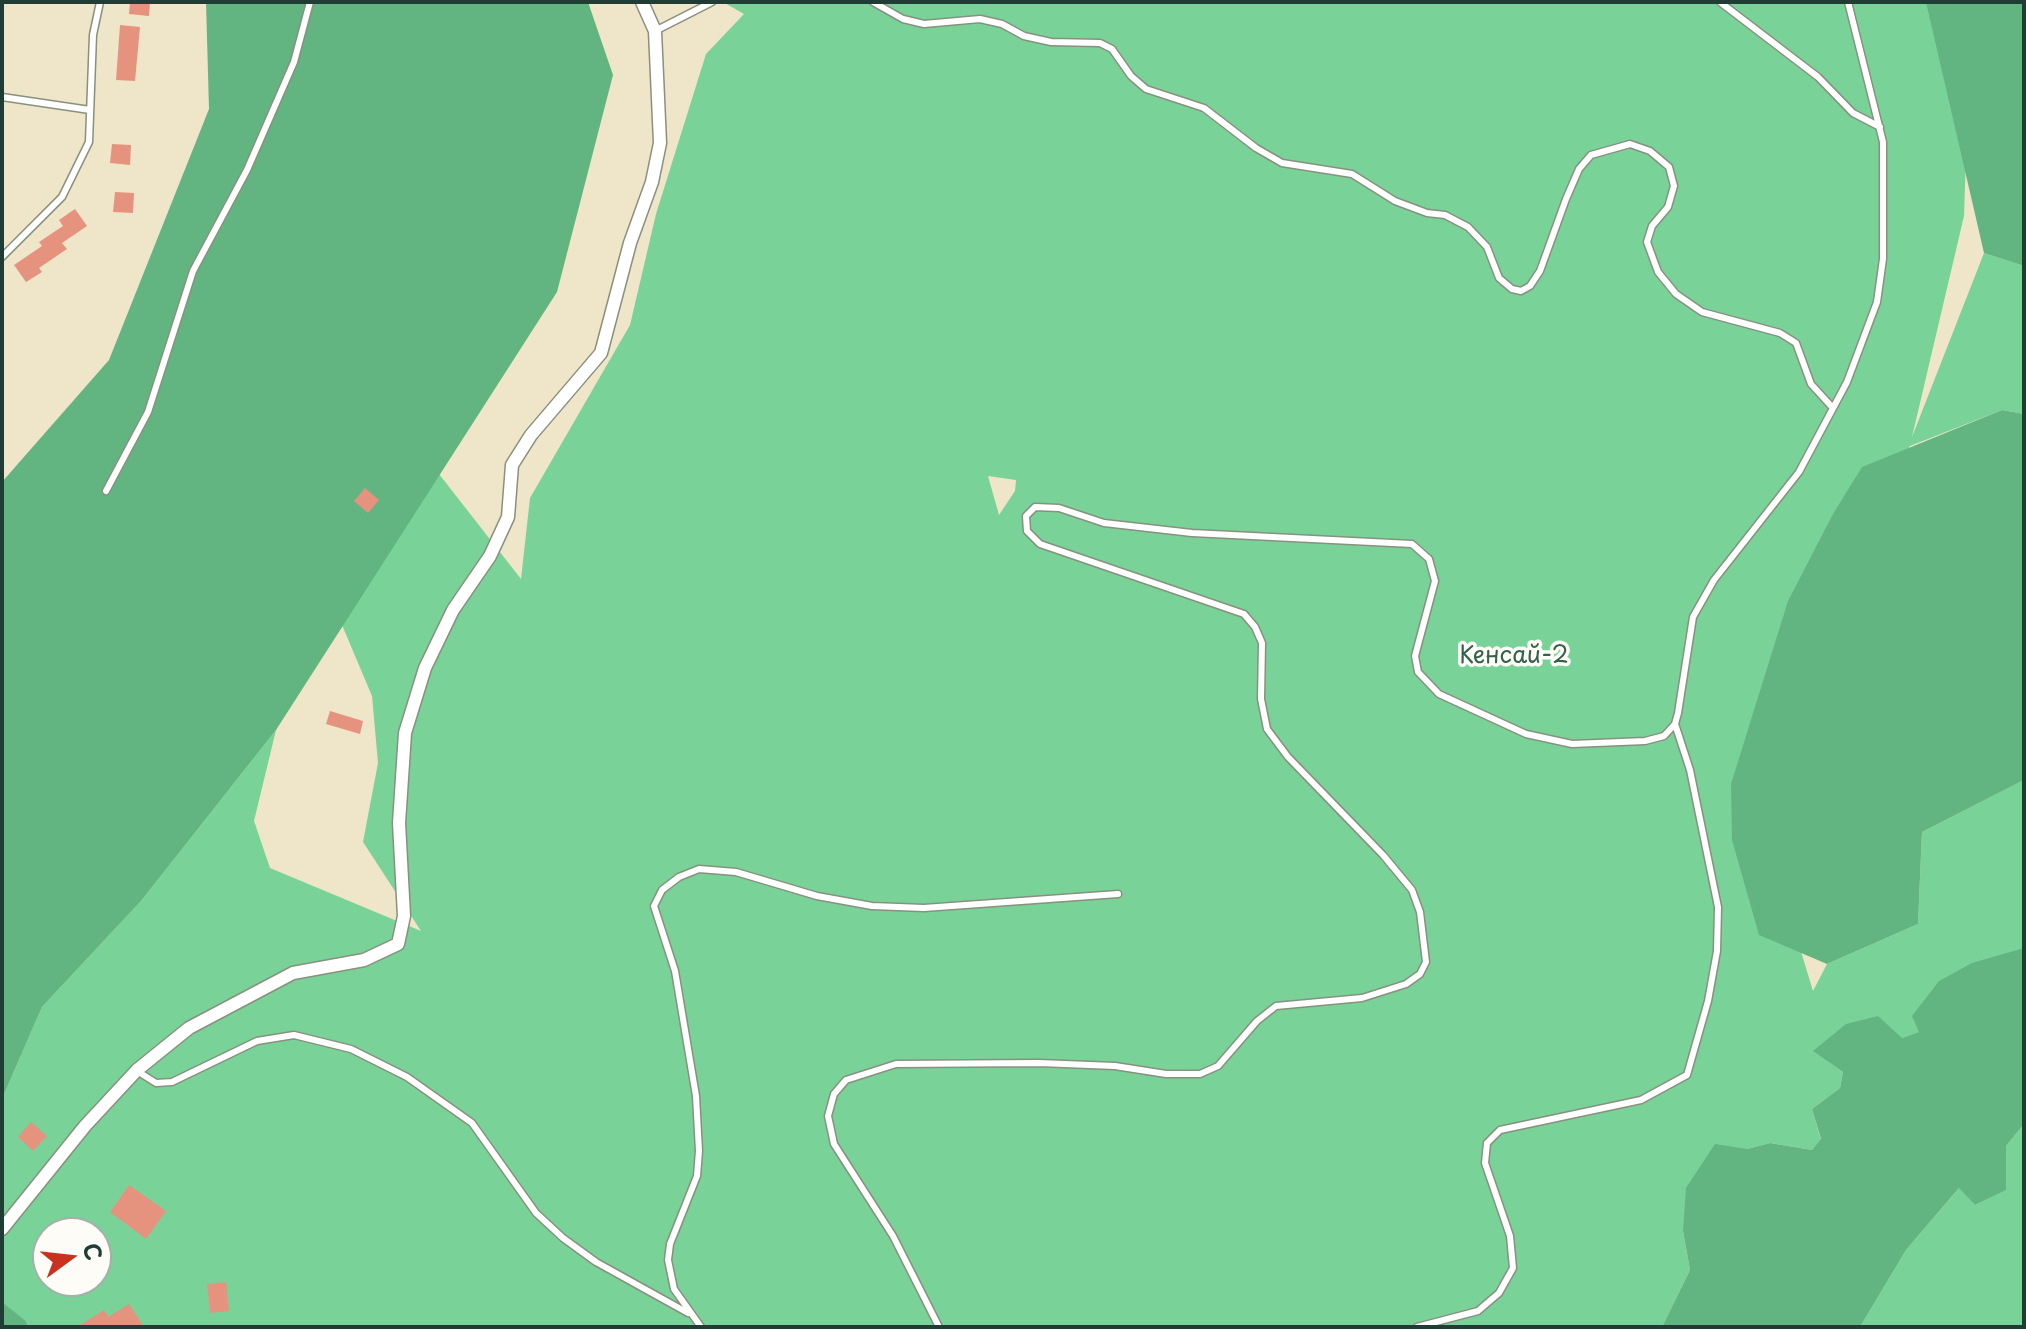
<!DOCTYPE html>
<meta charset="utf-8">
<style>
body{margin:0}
#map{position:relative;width:2026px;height:1329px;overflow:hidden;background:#efe5c8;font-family:"Playpen Sans",sans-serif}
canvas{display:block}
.frame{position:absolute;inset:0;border:4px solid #1f3d34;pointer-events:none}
.north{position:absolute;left:32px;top:1217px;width:80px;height:80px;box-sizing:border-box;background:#fdfcf7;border:2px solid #a4b0a9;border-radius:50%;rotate:75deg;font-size:22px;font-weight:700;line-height:32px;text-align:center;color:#1f3d34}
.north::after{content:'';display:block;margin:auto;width:28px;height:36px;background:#c8321e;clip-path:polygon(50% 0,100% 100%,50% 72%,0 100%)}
</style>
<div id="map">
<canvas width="2026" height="1329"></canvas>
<div class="frame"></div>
<div class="north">С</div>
</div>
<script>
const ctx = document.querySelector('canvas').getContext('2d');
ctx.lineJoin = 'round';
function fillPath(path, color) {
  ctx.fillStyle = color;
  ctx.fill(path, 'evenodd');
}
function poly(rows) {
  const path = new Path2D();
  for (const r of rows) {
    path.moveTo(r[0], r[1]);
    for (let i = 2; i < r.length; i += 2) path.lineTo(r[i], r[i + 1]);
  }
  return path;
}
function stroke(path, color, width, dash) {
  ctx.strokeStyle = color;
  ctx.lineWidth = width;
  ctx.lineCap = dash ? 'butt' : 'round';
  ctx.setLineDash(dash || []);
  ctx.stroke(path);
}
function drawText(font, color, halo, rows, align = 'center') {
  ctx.font = font + ' "Playpen Sans",sans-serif';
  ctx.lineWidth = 7;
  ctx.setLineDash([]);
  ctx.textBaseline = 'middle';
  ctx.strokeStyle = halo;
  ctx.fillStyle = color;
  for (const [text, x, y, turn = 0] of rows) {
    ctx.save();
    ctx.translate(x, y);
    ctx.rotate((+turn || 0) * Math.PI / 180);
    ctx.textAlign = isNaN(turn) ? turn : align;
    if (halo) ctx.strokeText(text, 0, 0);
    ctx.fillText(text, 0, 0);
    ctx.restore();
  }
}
fillPath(poly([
 [723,2,1959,2,1970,37,1964,216,1912,437,1984,253,2024,266,2024,414,2002,410,1910,446,1821,606,1746,771,1813,991,1827,964,1918,924,1922,832,2024,780,2024,948,2012,953,1920,1032,1902,1038,1814,1051,1843,1072,1840,1088,1812,1109,1821,1140,1812,1150,1770,1143,1747,1149,1683,1231,1690,1270,1662,1327,28,1327,26,1321,2,1304,2,1099,42,1007,141,901,276,730,254,821,270,868,421,931,363,842,378,763,372,696,342,625,439,474,521,579,530,498,630,325,656,214,706,54,744,14],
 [988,476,1016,480,1015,491,999,515],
 [48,1233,96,1233,96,1281,48,1281],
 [2024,1124,2024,1327,1860,1327,1906,1250,1960,1187,1975,1205,2005,1190,2006,1146]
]), '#79d399');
fillPath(poly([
 [206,2,588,2,613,75,557,292,276,730,141,901,42,1007,2,1099,2,482,109,360,209,109],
 [1926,2,2024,2,2024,266,1984,253],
 [2002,410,2024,414,2024,780,1922,832,1918,924,1827,964,1759,935,1732,840,1731,784,1788,601,1833,514,1862,467],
 [2024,948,2024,1124,2006,1146,2006,1190,1975,1205,1959,1188,1906,1250,1860,1327,1662,1327,1690,1270,1683,1231,1686,1188,1715,1144,1747,1149,1770,1143,1812,1150,1821,1139,1812,1109,1840,1088,1843,1072,1813,1051,1846,1024,1878,1016,1902,1038,1919,1032,1912,1016,1939,981,1972,963],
 [3,1303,26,1321,28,1327,2,1327]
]), '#62b581');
fillPath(poly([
 [130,2,150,2,149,16,129,14],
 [120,25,140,27,135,81,116,80],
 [112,144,131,145,130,165,110,163],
 [115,192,134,193,133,213,113,212],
 [75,209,87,226,62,243,67,249,39,268,42,272,26,282,14,265,42,246,39,242,63,226,59,220],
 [365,488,379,500,368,513,354,501],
 [330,711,363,721,360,734,326,724],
 [31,1122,47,1136,33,1151,18,1137],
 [129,1185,166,1211,146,1239,110,1212],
 [226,1282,229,1311,210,1313,207,1284],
 [129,1304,144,1327,77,1327,104,1310,108,1317]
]), '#e5937e');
const service = poly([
 [873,2,903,19,924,24,980,19,1002,24,1024,36,1051,42,1100,43,1112,49,1131,76,1146,89,1204,108,1256,148,1282,163,1352,174,1395,201,1427,213,1445,215,1468,227,1487,247,1499,278,1512,289,1521,291,1530,286,1540,271,1566,199,1579,169,1591,155,1630,144,1650,151,1669,167,1674,186,1668,207,1652,226,1647,242,1658,272,1676,294,1702,312,1780,333,1796,343,1811,384,1832,407],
 [1720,2,1818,77,1853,113,1880,127],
 [655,31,712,2],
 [2,97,90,110],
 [2,257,62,197,89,142,93,35,100,2],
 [106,491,148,412,193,271,247,170,294,62,310,2],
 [137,1071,156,1083,172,1082,257,1041,294,1035,351,1049,407,1077,472,1123,536,1213,563,1238,596,1262,688,1313],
 [701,1327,674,1289,668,1260,670,1244,697,1176,699,1151,696,1096,675,971,654,906,662,890,679,877,699,869,736,872,817,896,872,906,924,908,1118,894],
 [939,1327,893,1236,834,1144,828,1116,834,1094,846,1080,896,1064,1039,1063,1115,1066,1166,1074,1200,1074,1218,1066,1257,1021,1276,1006,1362,998,1406,984,1420,974,1426,962,1420,912,1412,890,1383,855,1288,757,1267,729,1261,699,1262,643,1255,627,1244,614,1040,544,1027,531,1026,516,1035,507,1059,508,1104,523,1192,533,1412,544,1429,559,1435,581,1415,656,1418,672,1439,694,1526,734,1572,744,1645,741,1664,736,1675,724,1678,713,1693,617,1714,580,1799,472,1847,382,1877,302,1883,259,1883,142,1848,2],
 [1417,1327,1478,1311,1499,1293,1513,1268,1510,1236,1485,1163,1487,1143,1500,1130,1641,1100,1687,1075,1708,1001,1717,951,1718,907,1690,770,1675,724]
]);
const minor = poly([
 [2,1229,85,1126,137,1070,189,1028,293,973,364,960,398,944,404,916,399,823,405,733,425,668,453,610,490,556,508,517,512,465,531,435,601,353,630,243,652,182,660,143,655,31,642,2]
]);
stroke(service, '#87917e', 9);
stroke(minor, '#87917e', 15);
stroke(service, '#fff', 6);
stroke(minor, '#fff', 12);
drawText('24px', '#36624d', '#fdfcf7', [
 ["Кенсай-2",1514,656]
]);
</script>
